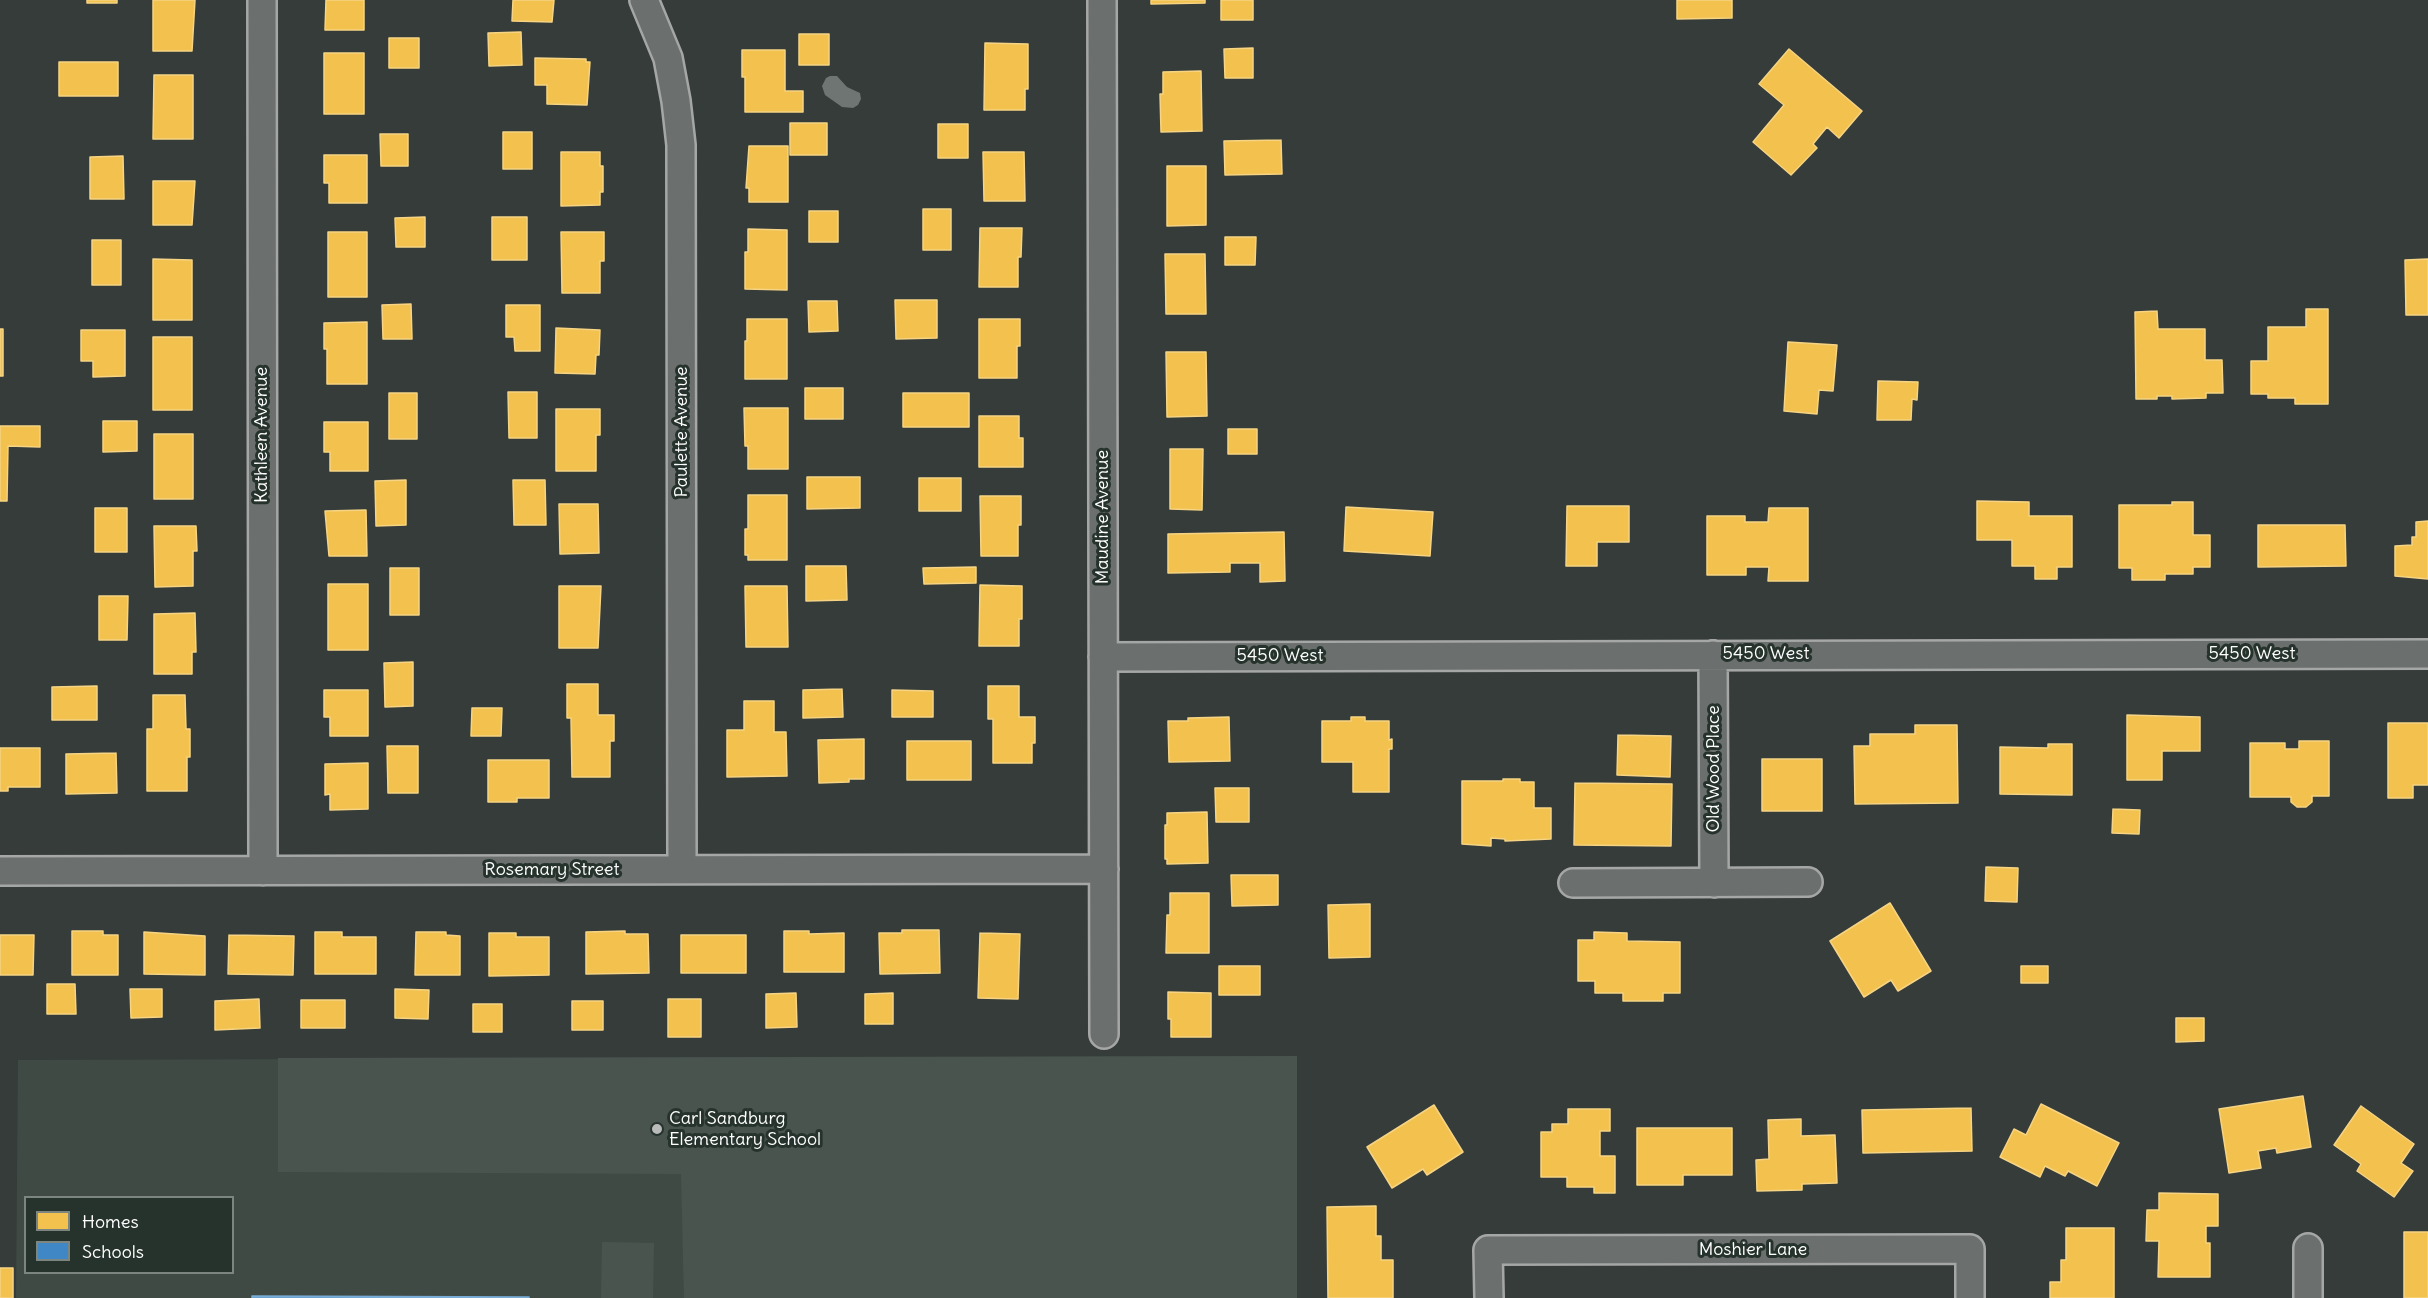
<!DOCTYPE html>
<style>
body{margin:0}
#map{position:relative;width:2428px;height:1298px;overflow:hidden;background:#363c39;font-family:Delius,sans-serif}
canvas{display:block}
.legend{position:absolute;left:24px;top:1196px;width:210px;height:78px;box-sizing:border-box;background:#26332d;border:2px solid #7d8581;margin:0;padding:8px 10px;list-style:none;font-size:18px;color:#fff}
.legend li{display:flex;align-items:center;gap:12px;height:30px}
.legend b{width:30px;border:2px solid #7d8581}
</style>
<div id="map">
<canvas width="2428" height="1298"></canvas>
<ul class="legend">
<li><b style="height:16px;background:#f2c14e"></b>Homes</li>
<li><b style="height:16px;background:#3f88c5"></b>Schools</li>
</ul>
</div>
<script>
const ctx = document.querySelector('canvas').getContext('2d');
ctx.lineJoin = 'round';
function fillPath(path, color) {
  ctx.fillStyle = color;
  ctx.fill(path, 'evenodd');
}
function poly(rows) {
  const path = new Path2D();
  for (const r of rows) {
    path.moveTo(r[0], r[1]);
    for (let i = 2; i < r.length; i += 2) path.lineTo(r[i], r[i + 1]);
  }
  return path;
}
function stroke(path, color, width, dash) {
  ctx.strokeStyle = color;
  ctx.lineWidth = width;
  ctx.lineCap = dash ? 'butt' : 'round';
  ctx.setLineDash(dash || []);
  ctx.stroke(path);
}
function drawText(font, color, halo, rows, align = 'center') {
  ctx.font = font + ' Delius,sans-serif';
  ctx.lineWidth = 6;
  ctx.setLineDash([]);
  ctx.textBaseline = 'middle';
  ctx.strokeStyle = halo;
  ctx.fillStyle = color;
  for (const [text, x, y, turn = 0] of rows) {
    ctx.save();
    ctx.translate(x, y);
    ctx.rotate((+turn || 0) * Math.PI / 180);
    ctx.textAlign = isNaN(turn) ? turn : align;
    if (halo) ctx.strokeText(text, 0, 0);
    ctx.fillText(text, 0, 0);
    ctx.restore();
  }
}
fillPath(poly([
 [1297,1056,1297,1298,16,1298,18,1060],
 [26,1198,232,1198,232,1272,26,1272]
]), '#3f4a45');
fillPath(poly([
 [1297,1056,1297,1298,684,1298,681,1174,278,1172,278,1058],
 [602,1242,654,1243,653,1298,601,1298]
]), '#4a544f');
fillPath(poly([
 [830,76,837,76,847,87,860,93,861,99,858,105,853,108,842,107,825,95,822,86,826,78]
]), '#6e7572');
const homes = poly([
 [87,0,117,0,117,3,87,3,87,0],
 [153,0,195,0,192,51,153,51,153,0],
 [326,0,364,0,364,30,325,30,326,0],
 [513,0,554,0,552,22,512,21,513,0],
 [1151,0,1205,0,1205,3,1151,4,1151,0],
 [1221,0,1253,0,1253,20,1221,20,1221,0],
 [1677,0,1732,0,1732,18,1677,19,1677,0],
 [521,32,522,65,489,66,488,33,521,32],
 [799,34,829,34,829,65,799,65,799,34],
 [389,38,419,38,419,68,389,68,389,38],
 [985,43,1028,44,1028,89,1025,89,1025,110,984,110,985,43],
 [1253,48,1253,78,1225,78,1224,49,1253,48],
 [1789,49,1862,111,1839,138,1827,127,1813,144,1817,148,1791,175,1753,142,1784,105,1759,84,1789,49],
 [742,50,785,50,785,91,803,91,803,112,745,112,745,77,742,77,742,50],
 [324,53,364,53,364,114,324,114,324,53],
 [535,58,586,59,586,62,590,62,587,105,547,104,547,85,535,85,535,58],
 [59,62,118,62,118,96,59,96,59,62],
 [1201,71,1202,131,1161,132,1160,94,1163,94,1163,72,1201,71],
 [154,75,193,75,193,139,153,139,154,75],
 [790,123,827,123,827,155,790,155,790,123],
 [938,124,968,124,968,158,938,158,938,124],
 [503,132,532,132,532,169,503,169,503,132],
 [380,134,408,134,408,166,381,166,380,134],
 [1281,140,1282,174,1225,175,1224,141,1281,140],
 [749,146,788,146,788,202,749,202,749,188,746,188,749,146],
 [561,152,600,152,600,166,603,166,603,192,600,192,600,205,561,206,561,152],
 [983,152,1024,152,1025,201,984,201,983,152],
 [324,155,367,155,367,203,329,203,329,183,324,183,324,155],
 [123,156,124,199,90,199,90,157,123,156],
 [1167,166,1206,166,1206,225,1167,226,1167,166],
 [153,181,195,181,192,225,153,225,153,181],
 [923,209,951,209,951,250,923,250,923,209],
 [809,211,838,211,838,242,809,242,809,211],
 [425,217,425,247,396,247,395,218,425,217],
 [492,217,527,217,527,260,492,260,492,217],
 [980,228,1022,228,1021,257,1018,257,1018,287,979,287,980,228],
 [748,229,787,230,787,290,745,289,745,252,748,252,748,229],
 [328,232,367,232,367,297,328,297,328,232],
 [561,232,604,232,604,261,600,261,600,293,562,293,561,232],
 [1225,237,1256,237,1255,265,1225,265,1225,237],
 [92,240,121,240,121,285,92,285,92,240],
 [1165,254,1205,254,1206,314,1166,314,1165,254],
 [153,259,192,260,192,320,153,320,153,259],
 [2428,259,2428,315,2406,315,2405,260,2428,259],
 [895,300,937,300,937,338,896,339,895,300],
 [808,301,837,301,838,331,809,332,808,301],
 [411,304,412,339,383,339,382,305,411,304],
 [506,305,540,305,540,351,515,351,514,337,506,337,506,305],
 [2306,309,2328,309,2328,404,2295,404,2295,398,2268,398,2268,394,2251,394,2251,361,2268,361,2268,327,2306,327,2306,309],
 [2157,311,2158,329,2205,329,2205,360,2222,360,2223,393,2206,393,2206,398,2172,399,2172,396,2157,396,2157,399,2136,399,2135,312,2157,311],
 [747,319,787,319,787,379,745,379,745,341,747,341,747,319],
 [979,319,1020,319,1020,346,1017,346,1017,378,979,378,979,319],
 [367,322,367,384,327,384,327,349,324,349,324,323,367,322],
 [556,328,600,330,599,355,596,355,595,374,555,373,556,328],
 [0,329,3,329,3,376,0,376,0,329],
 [81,330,125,330,125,376,93,377,93,361,81,361,81,330],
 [153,337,192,337,192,410,153,410,153,337],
 [1788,342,1837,345,1833,391,1819,390,1817,414,1784,411,1788,342],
 [1166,352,1206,352,1207,416,1167,417,1166,352],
 [1878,381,1918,382,1917,400,1912,399,1911,420,1877,420,1878,381],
 [805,388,843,388,843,419,805,419,805,388],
 [508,392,537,392,537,438,509,438,508,392],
 [389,393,417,393,417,439,389,439,389,393],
 [903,393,969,393,969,427,903,427,903,393],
 [744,408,788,408,788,469,748,469,748,446,745,446,744,408],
 [556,409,600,409,600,435,596,435,596,471,556,471,556,409],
 [979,416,1019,416,1019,438,1023,438,1023,467,979,467,979,416],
 [103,421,137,421,137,451,103,452,103,421],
 [324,422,368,422,368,471,330,471,330,452,324,452,324,422],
 [0,426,40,426,40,447,8,446,7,501,0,501,0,426],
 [1228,429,1257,429,1257,454,1228,454,1228,429],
 [154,434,193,434,193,499,154,499,154,434],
 [1170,449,1203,449,1202,510,1170,509,1170,449],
 [807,477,860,477,860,508,807,509,807,477],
 [919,478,961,478,961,511,919,511,919,478],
 [406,480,406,525,376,526,375,481,406,480],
 [513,480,545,480,546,525,514,525,513,480],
 [748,495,787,495,787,560,748,560,748,555,745,555,745,529,748,529,748,495],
 [980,496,1021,496,1021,525,1018,525,1018,556,981,556,980,496],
 [1977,501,2029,502,2029,516,2072,516,2072,567,2057,567,2057,579,2035,579,2035,566,2012,566,2012,540,1977,540,1977,501],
 [2172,502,2193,502,2193,535,2210,535,2210,567,2193,567,2193,574,2165,574,2165,580,2132,580,2132,568,2119,568,2119,505,2172,505,2172,502],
 [559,504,598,504,599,553,560,554,559,504],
 [1567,506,1629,506,1629,542,1597,542,1597,566,1566,566,1567,506],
 [1346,507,1433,512,1430,556,1344,551,1346,507],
 [95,508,127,508,127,552,95,552,95,508],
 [1769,508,1808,508,1808,581,1768,581,1769,567,1746,567,1746,575,1707,575,1707,516,1745,516,1745,522,1768,522,1769,508],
 [366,510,367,556,329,556,325,511,366,510],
 [2428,521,2428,579,2395,576,2395,546,2412,545,2412,537,2416,537,2416,522,2428,521],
 [2258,525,2345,525,2346,566,2258,567,2258,525],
 [154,526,196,526,197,551,193,551,193,586,155,587,154,526],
 [1284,532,1285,581,1260,582,1260,563,1230,563,1230,572,1168,573,1168,534,1284,532],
 [806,566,846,566,847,600,806,601,806,566],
 [976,567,976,583,924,584,923,568,976,567],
 [390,568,419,568,419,615,390,615,390,568],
 [328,584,368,584,368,650,328,650,328,584],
 [980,585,1022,586,1022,619,1019,619,1019,646,979,646,980,585],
 [559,586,601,586,598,648,559,648,559,586],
 [745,586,787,586,788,647,746,647,745,586],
 [99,596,128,596,127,640,99,640,99,596],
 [195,613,196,652,192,652,192,674,154,674,154,614,195,613],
 [413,662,413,706,385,707,384,663,413,662],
 [567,684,598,684,598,715,614,715,614,741,610,741,610,777,572,777,571,718,567,718,567,684],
 [97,686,97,720,52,720,52,687,97,686],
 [988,686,1019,686,1019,717,1035,717,1035,743,1032,743,1032,763,993,763,993,719,988,719,988,686],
 [842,689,843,717,803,718,803,690,842,689],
 [324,690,368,690,368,736,330,736,330,717,324,717,324,690],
 [892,690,933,691,933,717,892,717,892,690],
 [153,695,185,695,186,729,190,729,190,757,187,757,187,791,147,791,147,729,153,729,153,695],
 [744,701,774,701,774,732,786,732,787,776,727,777,727,730,744,730,744,701],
 [472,708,502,708,501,736,471,736,472,708],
 [2127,715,2200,717,2200,751,2162,751,2162,780,2127,780,2127,715],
 [1229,717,1230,761,1169,762,1168,721,1188,721,1188,718,1229,717],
 [1351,717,1365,717,1365,721,1389,721,1389,740,1392,739,1392,749,1389,749,1389,792,1353,792,1353,762,1322,762,1322,721,1351,721,1351,717],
 [2388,723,2428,723,2428,785,2413,785,2413,798,2388,798,2388,723],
 [1915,725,1957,725,1958,803,1855,804,1854,746,1870,746,1870,734,1915,734,1915,725],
 [1618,735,1671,736,1670,777,1617,775,1618,735],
 [864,739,864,779,849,779,849,782,819,783,818,740,864,739],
 [907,741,971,741,971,780,907,780,907,741],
 [2299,741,2329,741,2329,796,2312,796,2312,802,2306,807,2297,807,2291,802,2291,797,2250,797,2250,743,2285,743,2285,749,2299,749,2299,741],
 [2048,744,2072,744,2072,795,2000,794,2000,747,2048,748,2048,744],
 [387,746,418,746,418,793,388,793,387,746],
 [0,748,40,748,40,787,8,787,8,791,0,791,0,748],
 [116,753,117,793,66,794,66,754,116,753],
 [1762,759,1822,759,1822,811,1762,811,1762,759],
 [488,760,549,760,549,798,517,798,517,802,488,802,488,760],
 [368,763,368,809,330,810,330,794,325,795,325,764,368,763],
 [1503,779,1520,779,1520,782,1534,782,1534,808,1551,808,1551,839,1505,841,1505,839,1491,838,1491,846,1462,844,1462,781,1503,781,1503,779],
 [1575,783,1672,784,1671,846,1574,845,1575,783],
 [1215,788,1249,788,1249,822,1216,822,1215,788],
 [2113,809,2140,810,2139,834,2112,833,2113,809],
 [1207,812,1208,863,1167,864,1167,859,1165,859,1165,825,1167,825,1167,813,1207,812],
 [1986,867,2018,868,2017,902,1985,901,1986,867],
 [1231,875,1278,875,1278,905,1232,906,1231,875],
 [1170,893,1209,893,1209,953,1166,953,1167,915,1170,915,1170,893],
 [1890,903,1931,971,1898,991,1891,980,1864,997,1830,941,1890,903],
 [1370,904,1370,957,1329,958,1328,905,1370,904],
 [902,930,939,930,940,973,880,974,879,933,902,933,902,930],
 [72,931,103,931,103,935,118,935,118,975,72,975,72,931],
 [625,931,625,934,648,934,649,973,586,974,586,932,625,931],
 [784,931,809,931,809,934,844,933,844,972,784,972,784,931],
 [144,932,205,936,205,975,144,974,144,932],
 [315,932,342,932,342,937,376,937,376,974,315,974,315,932],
 [416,932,446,932,446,935,460,936,460,975,415,975,416,932],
 [1594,932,1627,933,1627,941,1680,942,1680,993,1663,993,1663,1001,1623,1001,1623,993,1595,993,1595,981,1578,981,1578,940,1594,940,1594,932],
 [489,933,516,933,516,937,549,937,549,975,489,976,489,933],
 [980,933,1020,934,1018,999,978,998,980,933],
 [0,935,34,935,33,975,0,975,0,935],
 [229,935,294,936,293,975,228,974,229,935],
 [681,935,746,935,746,973,681,973,681,935],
 [1219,966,1260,966,1260,995,1219,995,1219,966],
 [2021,966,2048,966,2048,983,2021,983,2021,966],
 [47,984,75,984,76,1014,47,1014,47,984],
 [130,989,162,989,162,1017,131,1018,130,989],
 [395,989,429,990,428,1019,395,1018,395,989],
 [1168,992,1211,993,1211,1037,1171,1037,1171,1019,1168,1019,1168,992],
 [796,993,797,1027,766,1028,766,994,796,993],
 [893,993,893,1024,865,1024,865,994,893,993],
 [259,999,260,1028,215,1030,215,1001,259,999],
 [668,999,701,999,701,1037,668,1037,668,999],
 [301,1000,345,1000,345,1028,301,1028,301,1000],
 [572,1001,603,1001,603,1030,572,1030,572,1001],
 [473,1004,502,1004,502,1032,473,1032,473,1004],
 [2176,1018,2204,1018,2204,1041,2176,1042,2176,1018],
 [2303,1096,2311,1147,2277,1153,2276,1148,2258,1151,2261,1168,2229,1173,2219,1109,2303,1096],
 [2041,1104,2119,1143,2097,1186,2068,1171,2065,1176,2045,1166,2040,1177,2000,1157,2014,1129,2026,1135,2041,1104],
 [1434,1105,1463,1152,1427,1175,1423,1169,1392,1188,1367,1147,1434,1105],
 [2361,1106,2414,1144,2401,1163,2413,1171,2394,1197,2357,1171,2361,1164,2334,1145,2361,1106],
 [1971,1108,1972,1151,1863,1153,1862,1110,1971,1108],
 [1568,1109,1610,1109,1610,1131,1600,1131,1600,1156,1615,1156,1615,1193,1594,1193,1594,1187,1567,1187,1567,1177,1541,1177,1541,1132,1552,1132,1552,1124,1568,1124,1568,1109],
 [1801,1119,1801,1136,1835,1135,1837,1183,1802,1184,1802,1190,1757,1191,1756,1160,1769,1159,1768,1120,1801,1119],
 [1637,1128,1732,1128,1732,1175,1683,1175,1683,1185,1637,1185,1637,1128],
 [2159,1193,2218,1194,2218,1226,2206,1226,2206,1243,2210,1243,2210,1277,2158,1277,2159,1241,2146,1241,2147,1210,2159,1210,2159,1193],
 [1376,1206,1376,1236,1381,1236,1381,1260,1393,1260,1393,1298,1328,1298,1327,1207,1376,1206],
 [2066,1228,2114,1228,2114,1298,2050,1298,2050,1282,2061,1282,2061,1260,2066,1260,2066,1228],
 [2404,1232,2428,1232,2428,1298,2404,1298,2404,1232],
 [0,1268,13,1268,13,1298,0,1298,0,1268]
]);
fillPath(homes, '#f2c14e');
stroke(homes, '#f6d483', 1.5);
const schools = poly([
 [252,1296,529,1297,529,1298,252,1298,252,1296]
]);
fillPath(schools, '#3f88c5');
stroke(schools, '#79acd6', 1.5);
const minor = poly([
 [262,0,263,871],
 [644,0,668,58,676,101,681,145,682,870],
 [1102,0,1104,1034],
 [1713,655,1714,883],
 [1103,657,2428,654],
 [0,871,1104,869],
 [1573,883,1808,882],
 [2308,1248,2308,1298],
 [1489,1298,1488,1250,1970,1249,1970,1298]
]);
stroke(minor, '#a5a7a6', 32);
stroke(minor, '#6b6f6d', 27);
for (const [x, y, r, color] of [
 [657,1129,6,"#b9bbba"]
]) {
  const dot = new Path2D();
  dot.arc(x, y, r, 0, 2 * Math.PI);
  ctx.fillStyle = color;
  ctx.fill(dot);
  stroke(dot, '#26332d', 2);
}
drawText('18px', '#fff', '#26332d', [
 ["Paulette Avenue",682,432,-90],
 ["Kathleen Avenue",262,435,-90],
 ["Maudine Avenue",1103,517,-90],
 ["5450 West",1766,654],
 ["5450 West",2252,654],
 ["5450 West",1280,656],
 ["Old Wood Place",1714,769,-90],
 ["Rosemary Street",552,870],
 ["Moshier Lane",1753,1250]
]);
drawText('18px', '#fff', '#26332d', [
 ["Carl Sandburg",669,1119],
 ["Elementary School",669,1140]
], 'left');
</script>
